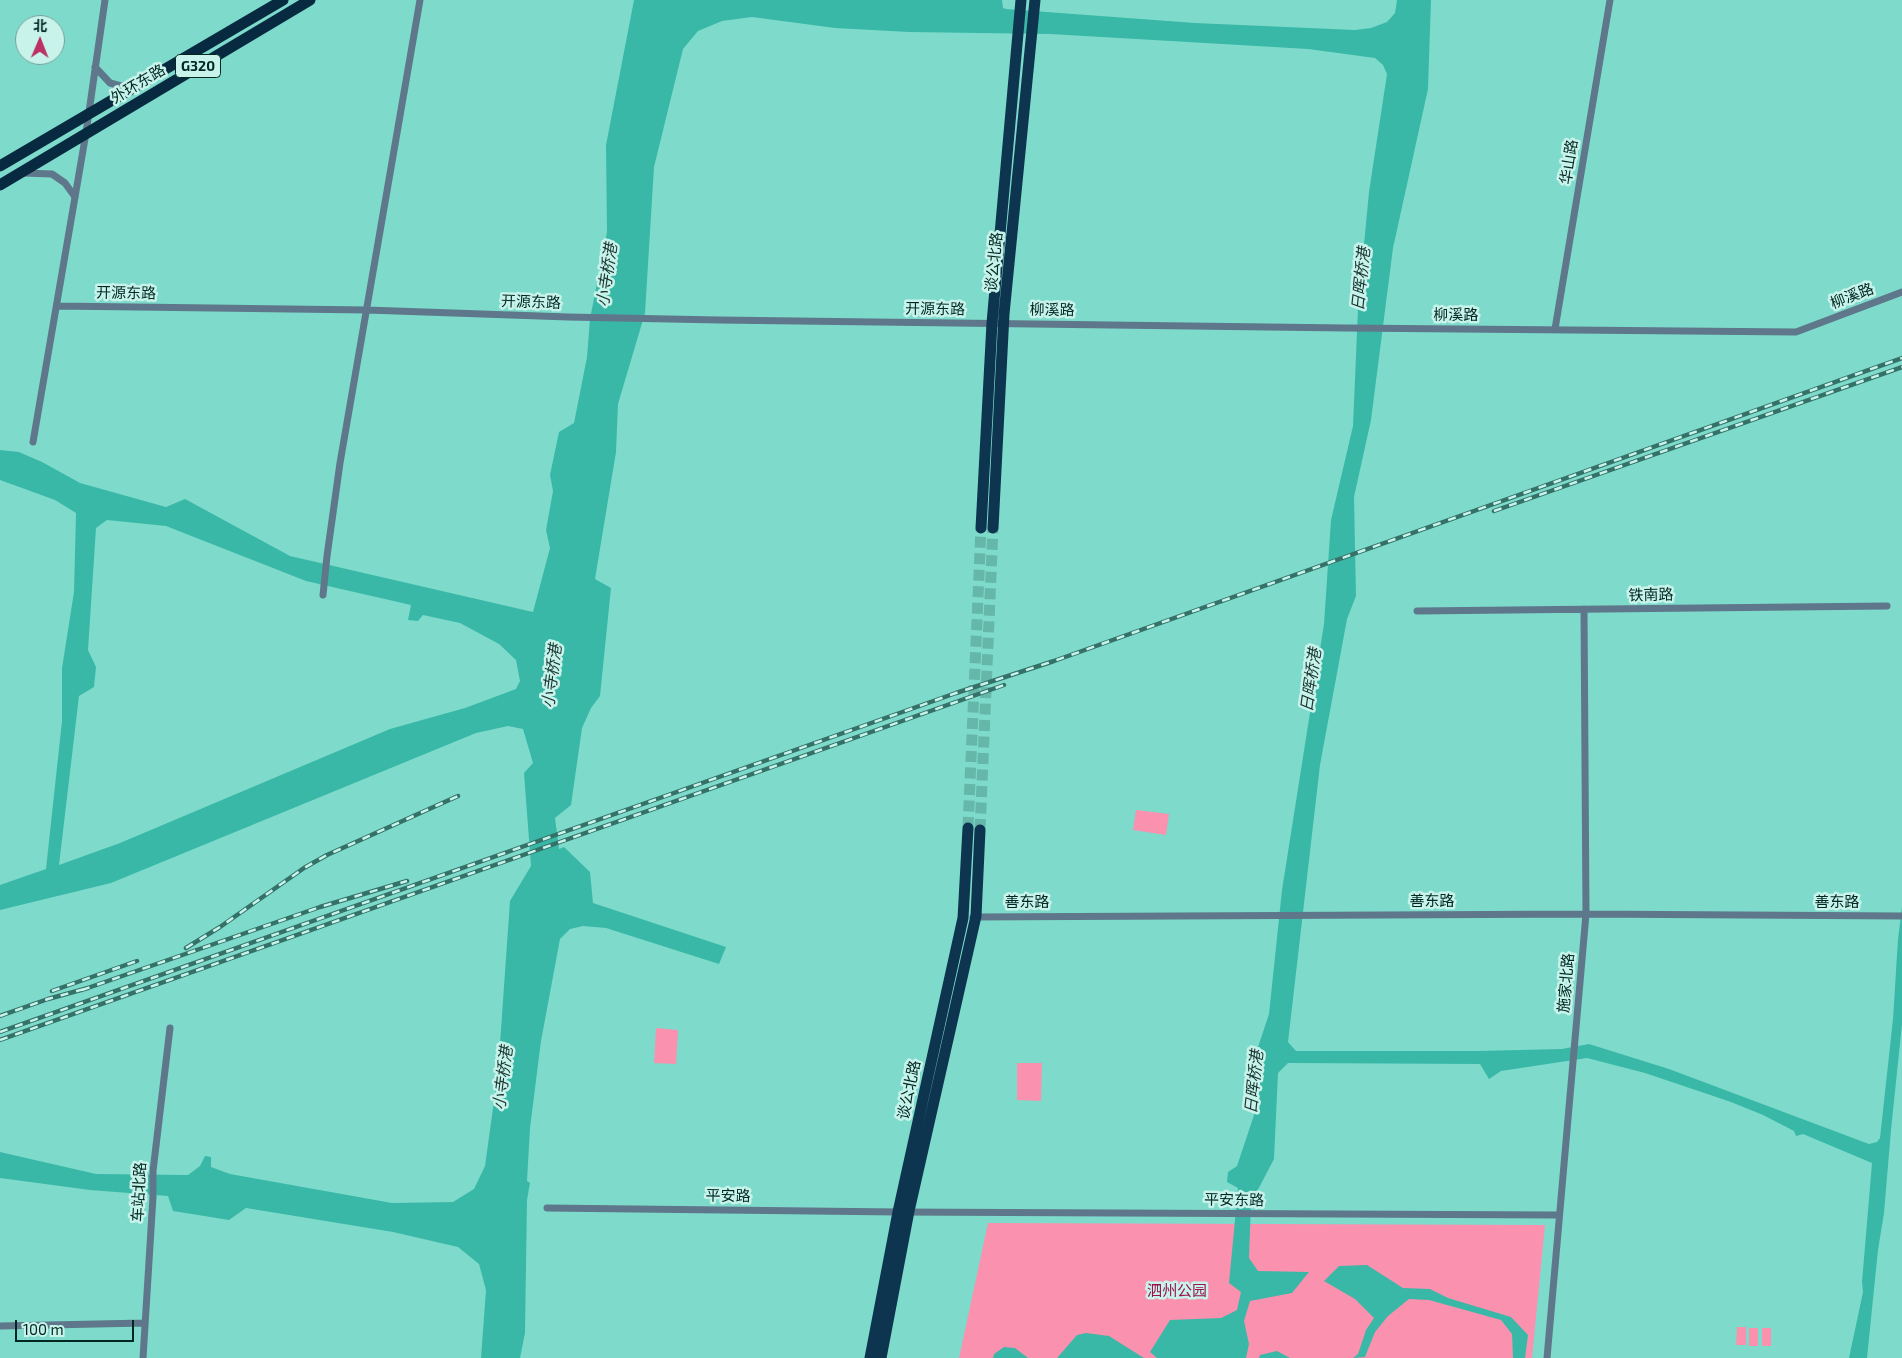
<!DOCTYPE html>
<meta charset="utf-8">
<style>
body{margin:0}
#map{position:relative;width:1902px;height:1358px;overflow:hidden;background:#7edbcc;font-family:"Exo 2","Noto Sans SC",sans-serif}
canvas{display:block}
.north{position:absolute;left:15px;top:15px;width:50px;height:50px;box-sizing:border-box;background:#c7f3ea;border:1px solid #77a19a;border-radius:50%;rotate:1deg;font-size:14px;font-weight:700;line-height:20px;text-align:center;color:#002722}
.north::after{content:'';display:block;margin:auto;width:18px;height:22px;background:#bc3066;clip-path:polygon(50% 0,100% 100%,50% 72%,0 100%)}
.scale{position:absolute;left:15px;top:1320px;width:119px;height:22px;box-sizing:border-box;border:2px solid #002722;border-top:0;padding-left:6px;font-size:15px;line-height:18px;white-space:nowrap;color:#002722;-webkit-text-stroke:4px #c7f3ea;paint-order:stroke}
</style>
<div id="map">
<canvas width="1902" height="1358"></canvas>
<div class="north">北</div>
<div class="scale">100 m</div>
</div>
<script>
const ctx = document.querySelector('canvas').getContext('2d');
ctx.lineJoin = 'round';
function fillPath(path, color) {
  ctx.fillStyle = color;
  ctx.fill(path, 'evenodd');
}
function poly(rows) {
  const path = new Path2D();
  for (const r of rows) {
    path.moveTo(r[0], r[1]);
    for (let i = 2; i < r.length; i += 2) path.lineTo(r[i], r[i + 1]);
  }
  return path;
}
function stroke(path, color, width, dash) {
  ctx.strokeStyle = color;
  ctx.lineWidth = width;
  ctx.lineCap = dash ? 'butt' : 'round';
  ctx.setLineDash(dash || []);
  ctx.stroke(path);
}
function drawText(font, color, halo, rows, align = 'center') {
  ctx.font = font + ' "Exo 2","Noto Sans SC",sans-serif';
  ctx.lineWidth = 5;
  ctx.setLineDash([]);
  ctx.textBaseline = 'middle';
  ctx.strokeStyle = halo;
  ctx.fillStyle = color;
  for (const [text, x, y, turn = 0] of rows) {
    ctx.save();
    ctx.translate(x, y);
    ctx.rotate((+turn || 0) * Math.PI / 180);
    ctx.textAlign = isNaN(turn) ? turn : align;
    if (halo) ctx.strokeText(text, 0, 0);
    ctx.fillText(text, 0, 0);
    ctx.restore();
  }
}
fillPath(poly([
 [1136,810,1169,814,1166,835,1133,830],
 [656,1028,678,1030,676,1064,654,1063],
 [1017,1063,1042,1063,1041,1101,1017,1100],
 [988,1223,1545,1225,1532,1358,959,1358],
 [1737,1327,1746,1327,1746,1345,1736,1345],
 [1749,1328,1758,1328,1758,1346,1749,1346],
 [1762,1328,1771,1328,1771,1346,1762,1346]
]), '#fa91af');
fillPath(poly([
 [634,0,1002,0,1003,8,1006,9,1195,23,1355,30,1371,28,1387,22,1395,13,1397,0,1431,0,1428,89,1393,248,1371,420,1354,497,1356,596,1347,619,1320,765,1288,1042,1296,1051,1477,1051,1562,1049,1589,1044,1669,1069,1869,1144,1877,1142,1880,1138,1893,1019,1898,939,1902,907,1902,1024,1891,1130,1884,1213,1878,1250,1867,1358,1849,1358,1863,1292,1862,1282,1872,1163,1803,1134,1796,1136,1794,1131,1763,1115,1731,1102,1645,1073,1587,1058,1501,1071,1489,1079,1480,1064,1288,1063,1278,1073,1274,1159,1251,1203,1249,1258,1258,1271,1309,1272,1292,1293,1250,1301,1244,1321,1249,1344,1246,1358,1157,1358,1150,1352,1170,1320,1221,1318,1237,1310,1241,1292,1229,1283,1238,1188,1227,1182,1228,1172,1237,1166,1258,1103,1258,1047,1269,1014,1282,890,1324,624,1331,520,1353,426,1358,308,1369,192,1387,74,1383,65,1375,58,1308,49,1050,34,909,32,835,28,752,17,722,21,698,31,683,49,654,167,645,313,618,404,616,452,595,579,611,588,600,696,591,708,582,728,571,805,555,818,559,849,564,847,590,872,593,903,726,947,719,964,606,928,583,926,570,929,560,939,541,1041,530,1128,527,1181,530,1183,527,1200,525,1333,520,1358,481,1358,486,1290,479,1264,458,1247,393,1232,246,1208,229,1220,173,1211,168,1196,90,1190,0,1178,0,1152,96,1174,188,1175,200,1166,205,1156,211,1157,211,1167,230,1174,392,1203,453,1202,474,1189,485,1166,498,1072,510,901,531,866,524,773,533,763,523,729,508,726,476,733,111,883,0,910,0,885,46,869,62,721,62,668,74,592,76,513,55,500,0,480,0,450,19,452,42,462,80,483,166,507,185,499,290,556,533,612,550,548,546,530,553,491,550,475,559,432,574,423,587,357,590,319,607,232,606,145],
 [107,520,166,526,306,581,411,605,408,620,418,621,423,615,460,623,499,644,516,660,520,681,516,689,465,708,390,729,120,843,59,865,79,696,94,687,96,667,88,650,96,528],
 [1367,1265,1403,1288,1430,1289,1448,1298,1511,1317,1528,1335,1525,1358,1513,1358,1512,1334,1501,1320,1429,1300,1409,1299,1388,1316,1375,1332,1365,1357,1353,1358,1358,1354,1366,1330,1374,1318,1355,1299,1324,1281,1339,1266],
 [1086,1333,1109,1336,1144,1358,1057,1358,1077,1335],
 [1004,1347,1015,1348,1028,1358,993,1358,994,1354],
 [1277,1351,1290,1358,1259,1358,1260,1355]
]), '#3ab8a7');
stroke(poly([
 [968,828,981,528],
 [980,830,993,528]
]), '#65b7aa', 11, [11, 5.5]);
stroke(poly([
 [95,67,110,83,132,89],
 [23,173,52,174,65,183,75,197],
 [57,306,367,310,568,317,719,320,1346,328,1796,332,1902,292],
 [1555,329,1610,0],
 [33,442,86,133,105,0],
 [323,595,327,556,340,463,420,0],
 [1417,611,1887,606],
 [973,917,1586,914,1902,916],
 [547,1208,898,1212,1558,1215],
 [0,1326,145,1323],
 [143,1358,153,1197,153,1171,170,1028],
 [1547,1358,1586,914,1584,609]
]), '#5f778b', 7);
stroke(poly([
 [981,528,992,323,1021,0],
 [993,528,1004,314,1035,0],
 [870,1358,898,1212,963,918,968,828],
 [881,1358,909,1211,976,916,980,830]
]), '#0e354f', 11);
stroke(poly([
 [0,166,283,0],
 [0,185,310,0]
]), '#072a41', 11);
const rail = poly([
 [1494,511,1902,367],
 [186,948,220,927,304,868,327,855,458,796],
 [82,990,320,907,407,881],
 [52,991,137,961],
 [0,1016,48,999,88,988],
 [0,1032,956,693,1054,661,1902,358],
 [0,1040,1004,685]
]);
stroke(rail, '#347168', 4.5);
stroke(rail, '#c7f3ea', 2.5, [8]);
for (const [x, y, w] of [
 [198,66,45]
]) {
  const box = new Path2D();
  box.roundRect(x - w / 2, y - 11.5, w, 23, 4);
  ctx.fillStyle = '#c7f3ea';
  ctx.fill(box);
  stroke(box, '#002722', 1);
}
drawText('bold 14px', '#002722', null, [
 ["G320",198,66]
]);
drawText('15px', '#002722', '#c7f3ea', [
 ["外环东路",138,84,-31],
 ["华山路",1569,162,-81],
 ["谈公北路",994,262,-84],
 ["开源东路",126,293,1],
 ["柳溪路",1852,296,-21],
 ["开源东路",531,302,2],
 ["开源东路",935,309,1],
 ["柳溪路",1052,310,1],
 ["柳溪路",1456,315],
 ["铁南路",1651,595,-1],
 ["善东路",1432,901],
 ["善东路",1027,902],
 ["善东路",1837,902],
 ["施家北路",1566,983,-85],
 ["谈公北路",909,1090,-78],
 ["车站北路",139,1192,-87],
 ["平安路",728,1196,1],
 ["平安东路",1234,1200,1]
]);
drawText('15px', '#99124d', '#c7f3ea', [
 ["泗州公园",1177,1291]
]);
drawText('italic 16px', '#1a3531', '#c7f3ea', [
 ["小寺桥港",607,275,-82],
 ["日晖桥港",1361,279,-84],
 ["小寺桥港",552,676,-83],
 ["日晖桥港",1311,680,-82],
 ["小寺桥港",503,1078,-83],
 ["日晖桥港",1254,1082,-84]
]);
</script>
